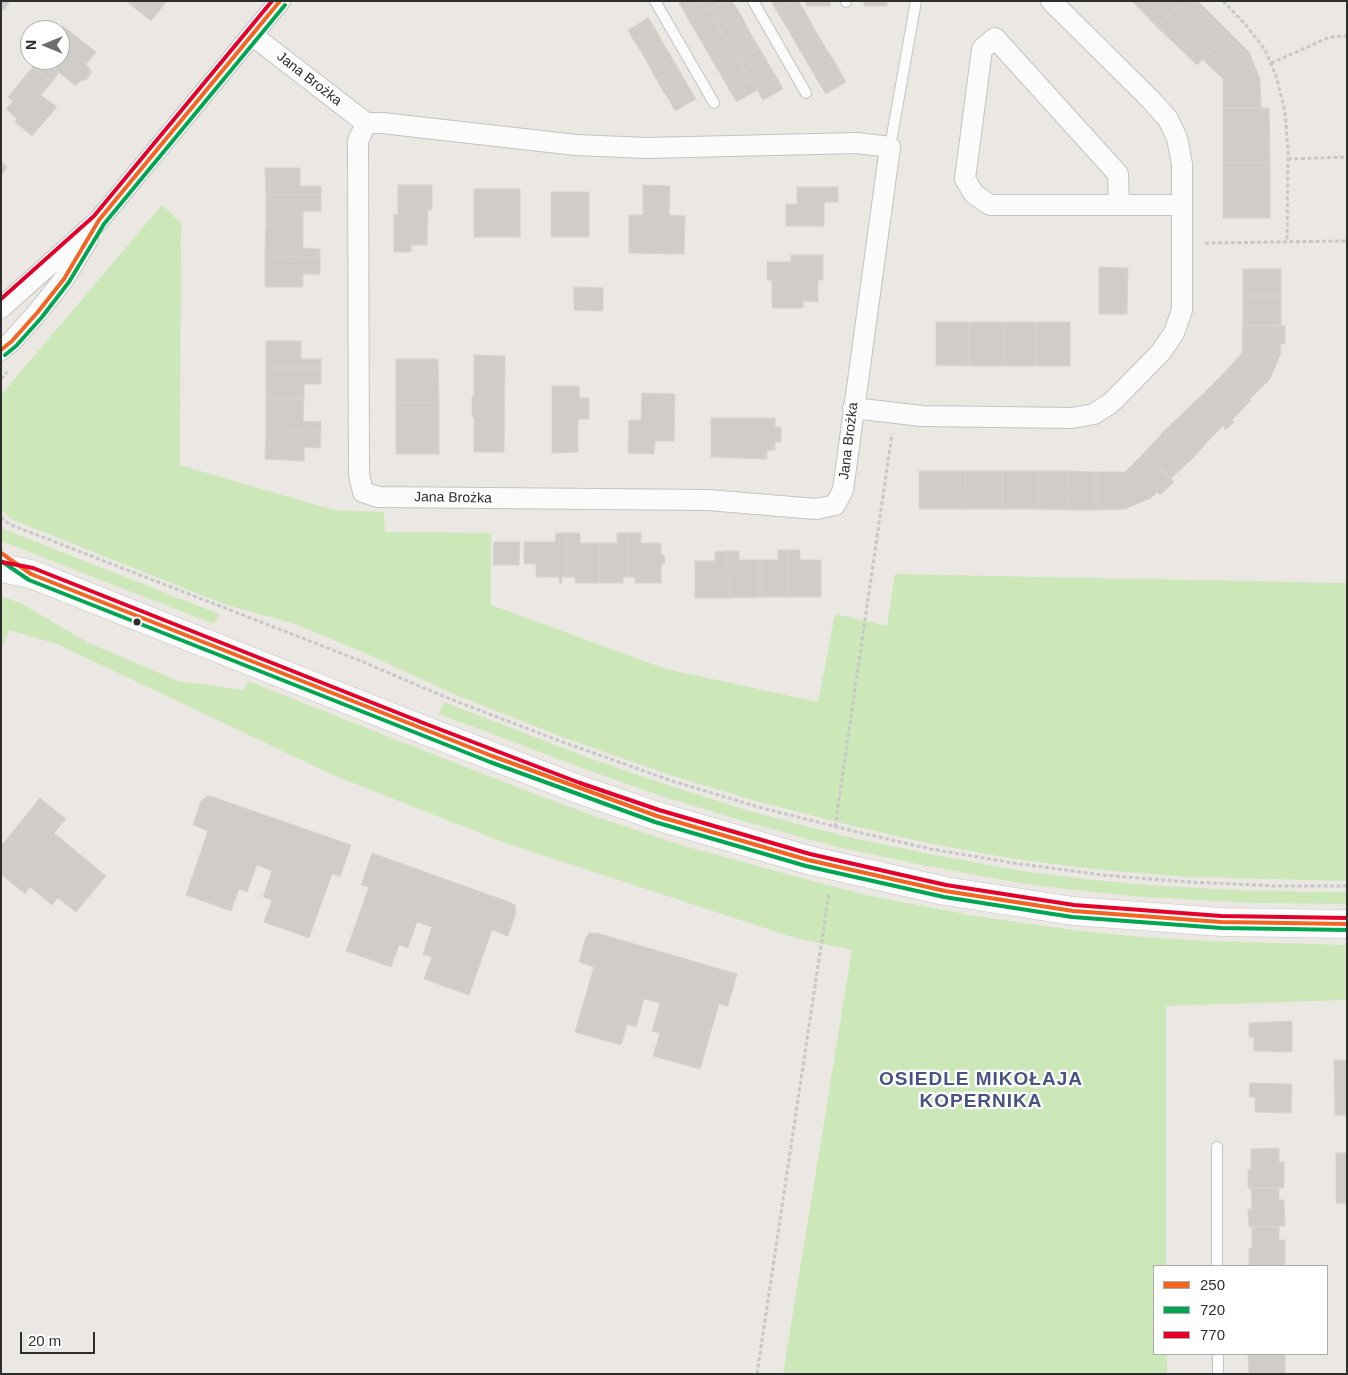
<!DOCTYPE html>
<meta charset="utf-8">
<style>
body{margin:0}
#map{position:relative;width:1348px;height:1375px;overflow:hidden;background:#ebe7e2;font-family:Arial,sans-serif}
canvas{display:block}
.frame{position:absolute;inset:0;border:2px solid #2d2d2d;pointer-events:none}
.legend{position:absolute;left:1153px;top:1265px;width:175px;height:90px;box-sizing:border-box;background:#fff;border:1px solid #ababab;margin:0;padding:6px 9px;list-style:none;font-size:15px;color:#2d2d2d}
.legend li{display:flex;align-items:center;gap:10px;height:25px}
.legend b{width:25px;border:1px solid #ababab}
.north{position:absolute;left:20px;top:20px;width:50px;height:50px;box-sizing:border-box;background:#fff;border:1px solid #ababab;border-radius:50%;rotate:270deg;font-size:14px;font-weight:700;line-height:20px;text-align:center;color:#2d2d2d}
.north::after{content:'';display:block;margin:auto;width:18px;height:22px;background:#706e6c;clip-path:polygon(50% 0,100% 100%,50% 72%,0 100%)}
.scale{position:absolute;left:20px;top:1332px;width:75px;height:22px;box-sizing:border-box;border:2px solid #2d2d2d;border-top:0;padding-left:6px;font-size:15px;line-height:18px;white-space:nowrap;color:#2d2d2d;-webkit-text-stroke:4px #fff;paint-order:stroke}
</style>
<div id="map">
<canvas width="1348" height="1375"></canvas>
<div class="frame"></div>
<ul class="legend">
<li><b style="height:6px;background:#f26522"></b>250</li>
<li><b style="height:6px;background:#00a651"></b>720</li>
<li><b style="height:6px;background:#e4002b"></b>770</li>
</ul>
<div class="north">N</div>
<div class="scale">20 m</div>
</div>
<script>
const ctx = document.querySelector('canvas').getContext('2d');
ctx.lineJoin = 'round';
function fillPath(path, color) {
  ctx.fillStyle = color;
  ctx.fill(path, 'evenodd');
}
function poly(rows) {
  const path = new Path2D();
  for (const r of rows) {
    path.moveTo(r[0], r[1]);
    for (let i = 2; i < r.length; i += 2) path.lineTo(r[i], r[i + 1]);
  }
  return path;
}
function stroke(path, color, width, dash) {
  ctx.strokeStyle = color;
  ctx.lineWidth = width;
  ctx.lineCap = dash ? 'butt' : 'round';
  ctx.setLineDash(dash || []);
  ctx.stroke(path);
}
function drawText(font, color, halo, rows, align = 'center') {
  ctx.font = font + ' Arial,sans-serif';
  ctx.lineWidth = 4.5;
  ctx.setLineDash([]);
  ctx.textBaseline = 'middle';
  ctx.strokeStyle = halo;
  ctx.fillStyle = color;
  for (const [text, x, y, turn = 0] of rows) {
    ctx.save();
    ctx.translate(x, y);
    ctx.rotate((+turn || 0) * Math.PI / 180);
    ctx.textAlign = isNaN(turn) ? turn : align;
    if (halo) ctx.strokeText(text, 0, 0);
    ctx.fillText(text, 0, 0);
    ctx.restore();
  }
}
fillPath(poly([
 [162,205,181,223,180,465,333,510,384,512,385,532,491,533,491,605,666,669,818,702,835,614,887,626,895,574,1347,583,1347,881,1189,877,1102,870,1014,859,932,844,853,826,763,803,673,776,562,737,456,695,365,653,292,623,226,605,11,519,1,509,1,395],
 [1,528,219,614,214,624,1,541],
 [1,596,22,604,89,643,178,681,244,690,248,681,506,783,597,817,684,846,827,885,867,895,969,915,1080,931,1141,937,1208,941,1347,945,1347,1000,1166,1006,1166,1266,1154,1266,1154,1354,1167,1354,1167,1374,783,1374,852,950,795,938,500,841,333,775,57,644,9,630,4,645,1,644],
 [444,702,589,758,662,783,746,810,840,835,929,854,1028,872,1086,879,1145,885,1255,891,1347,892,1347,904,1254,903,1144,897,1084,891,1026,884,927,866,837,847,743,821,658,795,585,769,439,714]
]), '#cce8b9');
const building = poly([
 [1,1,10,1,4,10,1,8,1,1],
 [126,1,167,1,151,21,126,1],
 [678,1,701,1,684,11,678,1],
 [701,1,705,1,710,9,689,21,684,11,701,1],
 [705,1,723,1,710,9,705,1],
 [723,1,732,1,736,7,715,19,710,9,723,1],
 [771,1,791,1,776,10,771,1],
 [791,1,798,1,803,8,782,20,776,10,791,1],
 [806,1,830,1,830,6,806,6,806,1],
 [864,1,887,1,887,6,864,6,864,1],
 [1132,1,1183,1,1157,27,1132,1],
 [1183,1,1198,1,1229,32,1197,65,1157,27,1183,1],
 [736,7,742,17,721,29,715,19,736,7],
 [803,8,809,19,789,31,782,20,803,8],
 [710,9,715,19,695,31,689,21,710,9],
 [742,17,747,27,727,39,721,29,742,17],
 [648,18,655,28,634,41,628,30,648,18],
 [715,19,721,29,701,41,695,31,715,19],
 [809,19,815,30,795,42,789,31,809,19],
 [63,26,96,52,86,64,92,72,86,80,81,80,76,86,43,60,60,60,60,31,63,26],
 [747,27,753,38,733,50,727,39,747,27],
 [655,28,660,38,640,50,634,41,655,28],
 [721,29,727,39,707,51,701,41,721,29],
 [815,30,821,40,801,52,795,42,815,30],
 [1229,32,1249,52,1260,79,1261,108,1223,108,1223,79,1202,59,1229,32],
 [660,38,666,48,646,60,640,50,660,38],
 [753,38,759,48,739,60,733,50,753,38],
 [727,39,733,50,713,62,707,51,727,39],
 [821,40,827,50,807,62,801,52,821,40],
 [666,48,672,58,651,70,646,60,666,48],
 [759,48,765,58,745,70,739,60,759,48],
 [733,50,739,60,719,72,713,62,733,50],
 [827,50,834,61,813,73,807,62,827,50],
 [672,58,678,68,657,80,651,70,672,58],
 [765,58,771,68,750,79,745,70,765,58],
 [37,60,43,60,59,72,52,82,32,66,37,60],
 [739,60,745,70,725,82,719,72,739,60],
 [834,61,840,71,819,83,813,73,834,61],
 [33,67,52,82,44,91,25,76,33,67],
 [678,68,684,79,663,91,657,80,678,68],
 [771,68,777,78,757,90,750,79,771,68],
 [745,70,750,79,730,91,725,82,745,70],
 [840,71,846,82,826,94,819,83,840,71],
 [25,76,44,91,41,95,57,107,32,136,15,122,17,119,6,109,13,101,8,97,25,76],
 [777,78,783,89,763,100,757,90,777,78],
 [684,79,690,89,669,100,663,91,684,79],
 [750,79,757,90,737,102,730,91,750,79],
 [690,89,696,99,675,111,669,100,690,89],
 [1223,108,1269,108,1270,163,1223,163,1223,108],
 [1,162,7,167,1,176,1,162],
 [1223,163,1270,163,1270,218,1223,218,1223,163],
 [265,168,300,168,300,186,321,186,321,195,266,195,265,168],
 [398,185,432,185,432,210,428,210,427,245,411,245,411,252,394,252,394,214,398,215,398,185],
 [643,185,670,186,669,215,685,216,684,254,629,253,629,215,643,215,643,185],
 [797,187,838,187,838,202,824,202,824,226,786,226,786,204,797,204,797,187],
 [474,189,520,189,520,237,474,237,474,189],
 [551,192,589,192,589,237,551,237,551,192],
 [266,195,321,195,321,211,303,211,303,227,266,226,266,195],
 [266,226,303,227,303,248,320,249,320,257,265,256,266,226],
 [791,255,823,255,823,280,818,280,818,302,803,301,803,308,772,308,772,280,767,280,767,262,791,262,791,255],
 [265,256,320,257,320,274,303,274,303,287,265,287,265,256],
 [1099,267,1128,268,1127,314,1099,314,1099,267],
 [1243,269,1281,269,1281,296,1243,296,1243,269],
 [574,287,603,288,603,311,574,310,574,287],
 [1243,296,1281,296,1281,325,1243,325,1243,296],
 [936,322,969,322,969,366,936,365,936,322],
 [969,322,1003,322,1003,366,969,366,969,322],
 [1003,322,1036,322,1036,366,1003,366,1003,322],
 [1036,322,1070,322,1070,366,1036,366,1036,322],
 [1243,325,1285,326,1285,344,1280,344,1281,353,1270,379,1242,353,1243,325],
 [266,341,301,341,301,359,321,359,321,368,266,368,266,341],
 [1242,353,1270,379,1250,399,1224,373,1242,353],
 [474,355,505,356,504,452,474,452,474,417,472,417,472,396,474,396,474,355],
 [396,359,438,359,439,403,396,403,396,359],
 [266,368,321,368,321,384,304,384,304,398,266,398,266,368],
 [1224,373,1251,400,1232,420,1204,393,1224,373],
 [552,386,579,386,579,398,589,398,589,419,578,419,578,452,552,453,552,386],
 [642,393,675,394,674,441,655,441,654,454,628,453,629,420,641,420,642,393],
 [1204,393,1234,422,1226,430,1223,426,1211,438,1184,412,1204,393],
 [266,398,304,398,303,421,321,422,321,431,266,429,266,398],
 [396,403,439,403,439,454,396,454,396,403],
 [1184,412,1211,438,1192,459,1164,431,1184,412],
 [711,418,775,418,775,427,781,427,781,442,775,442,775,450,767,450,767,459,711,457,711,418],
 [266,429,321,431,320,448,304,447,304,461,265,459,266,429],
 [1164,431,1192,459,1170,479,1145,452,1164,431],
 [1145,452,1174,482,1160,495,1157,492,1151,498,1125,472,1145,452],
 [919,471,965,471,966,509,919,509,919,471],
 [965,471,1002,471,1002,509,966,509,965,471],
 [1002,471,1040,471,1039,509,1002,509,1002,471],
 [1040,471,1068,471,1067,510,1039,509,1040,471],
 [1068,471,1096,472,1096,510,1067,510,1068,471],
 [1096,472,1125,472,1151,498,1125,509,1096,510,1096,472],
 [556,533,568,533,567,577,562,577,562,583,559,583,559,577,536,577,536,564,524,564,524,542,555,542,556,533],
 [568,533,580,533,580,543,599,543,599,583,575,583,575,577,567,577,568,533],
 [617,533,629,533,629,577,623,577,623,583,599,583,599,543,617,543,617,533],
 [629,533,641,533,641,543,661,543,661,553,665,557,665,562,661,566,661,583,635,583,635,577,629,577,629,533],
 [494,542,520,542,519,565,493,565,494,542],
 [778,550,788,550,788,597,760,597,760,560,778,560,778,550],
 [788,550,800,550,800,560,821,560,821,597,788,597,788,550],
 [727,551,729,598,695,598,695,561,715,561,715,552,727,551],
 [727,551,739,551,739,560,760,560,760,597,729,598,727,551],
 [207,796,213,797,351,845,340,877,332,874,309,938,264,922,272,900,263,897,272,871,257,865,247,892,239,889,231,911,186,895,208,831,193,825,201,801,207,796],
 [40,798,66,819,54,833,106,876,76,912,58,898,52,905,30,887,25,894,1,874,1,846,40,798],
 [372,853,509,902,515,905,516,913,508,936,492,930,469,995,424,979,432,957,423,954,432,927,417,922,408,948,399,945,391,967,346,951,369,887,361,885,372,853],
 [589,933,597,933,737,974,728,1006,719,1004,700,1069,653,1056,660,1033,652,1031,660,1003,644,999,636,1027,627,1024,621,1045,575,1032,594,967,579,962,585,939,589,933],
 [1292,1021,1292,1052,1254,1051,1254,1037,1249,1037,1249,1023,1292,1021],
 [1334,1060,1347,1060,1347,1115,1335,1115,1334,1060],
 [1250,1083,1292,1084,1291,1113,1255,1112,1255,1097,1249,1097,1250,1083],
 [1279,1148,1279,1162,1284,1162,1284,1188,1248,1188,1248,1170,1251,1170,1251,1149,1279,1148],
 [1336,1153,1347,1153,1347,1203,1336,1203,1336,1153],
 [1251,1188,1279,1188,1279,1200,1284,1200,1285,1226,1249,1227,1248,1209,1252,1209,1251,1188],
 [1252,1227,1279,1227,1279,1240,1285,1240,1285,1266,1249,1266,1249,1248,1252,1248,1252,1227],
 [1252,1354,1285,1354,1285,1373,1249,1374,1248,1355,1252,1355,1252,1354]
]);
fillPath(building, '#d0cdc9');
stroke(building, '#d6d3ce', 1);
const lane = poly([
 [655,1,714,103],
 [753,1,806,93],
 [846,1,846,2],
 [890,147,916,1],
 [1217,1147,1217,1266],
 [1218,1354,1218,1374]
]);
const street = poly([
 [252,35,366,123,358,141,359,475,363,492,378,497,708,500,816,509,835,505,843,490,890,147,857,143,647,148,576,145,382,123,366,123],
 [1119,204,1118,174,995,38,982,49,965,179,974,194,990,205,1182,205],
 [1,308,99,220,280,1],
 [1,350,12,341,37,313,64,279,88,239],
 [853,408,922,416,1072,418,1094,414,1111,403,1161,352,1174,333,1182,310,1182,164,1177,138,1168,119,1151,100,1051,1]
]);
const secondary = poly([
 [1,568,31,574,424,730,578,789,657,816,808,860,945,891,1073,911,1221,922,1347,924]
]);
stroke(lane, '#c4c3c3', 12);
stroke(street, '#c4c3c3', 22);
stroke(secondary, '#c4c3c3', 29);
stroke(poly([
 [1223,1,1245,24,1265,50,1276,76,1285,111,1288,151,1287,242],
 [1271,63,1330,37,1347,36],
 [1288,159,1347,157],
 [1205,243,1347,241],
 [1,379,7,372],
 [1,517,9,524,361,661,445,697,560,741,672,781,762,808,853,831,931,849,1014,863,1102,875,1189,882,1278,886,1347,886],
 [835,827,892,434],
 [757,1374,829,892]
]), '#c8c8c8', 3, [4, 2.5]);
stroke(lane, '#fcfbfb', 10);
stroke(street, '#fcfbfb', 20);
stroke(secondary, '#fcfbfb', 28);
stroke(poly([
 [1,350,12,341,37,313,64,279,99,220,280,1],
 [1,553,31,574,492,756,657,816,808,860,945,891,1073,911,1221,922,1347,924]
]), '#f26522', 4);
stroke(poly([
 [5,355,16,346,42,317,69,282,104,224,285,5],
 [1,561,29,580,490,762,655,822,806,866,944,897,1072,917,1221,928,1347,930]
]), '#00a651', 4);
stroke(poly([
 [1,299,94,216,272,1],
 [2,562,33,568,426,724,580,783,659,810,810,854,946,885,1074,905,1221,916,1347,918]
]), '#e4002b', 4);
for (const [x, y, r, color] of [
 [137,622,4.5,"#2d2d2d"]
]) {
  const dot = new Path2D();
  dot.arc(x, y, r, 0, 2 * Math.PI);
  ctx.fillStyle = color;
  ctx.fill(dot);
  stroke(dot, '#fff', 2);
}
drawText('14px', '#2d2d2d', '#fff', [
 ["Jana Brożka",309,79,38],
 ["Jana Brożka",849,441,-83],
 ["Jana Brożka",453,498,1]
]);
ctx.letterSpacing = '1px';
drawText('bold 19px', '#495381', '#fff', [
 ["OSIEDLE MIKOŁAJA",981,1080],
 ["KOPERNIKA",981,1102]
]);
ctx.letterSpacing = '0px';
</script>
